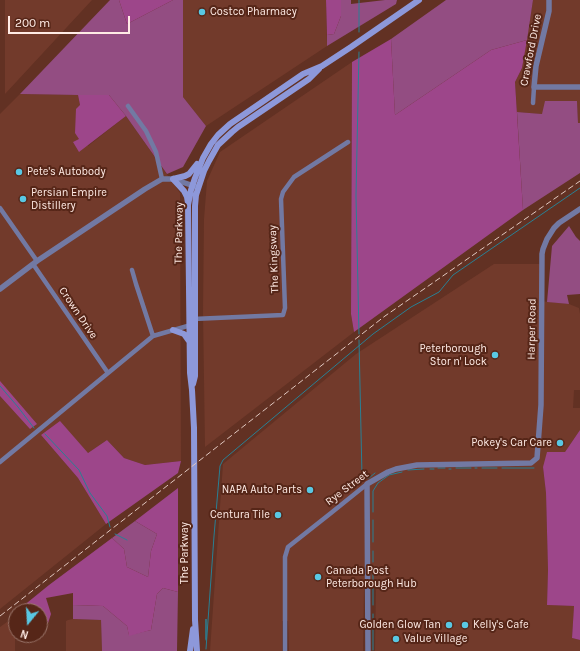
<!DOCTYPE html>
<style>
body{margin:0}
#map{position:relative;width:580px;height:651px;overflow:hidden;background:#623123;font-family:Karla,sans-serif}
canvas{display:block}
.north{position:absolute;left:8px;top:603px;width:40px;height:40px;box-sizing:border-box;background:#562618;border:1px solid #9a756a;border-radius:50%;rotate:198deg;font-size:11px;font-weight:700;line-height:16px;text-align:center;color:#ffebe5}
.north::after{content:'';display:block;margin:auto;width:14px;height:18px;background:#59c8e4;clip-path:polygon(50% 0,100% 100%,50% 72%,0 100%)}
.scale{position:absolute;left:8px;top:16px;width:122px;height:18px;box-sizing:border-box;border:2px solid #ffebe5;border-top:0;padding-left:5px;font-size:12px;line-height:14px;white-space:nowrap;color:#ffebe5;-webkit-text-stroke:3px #562618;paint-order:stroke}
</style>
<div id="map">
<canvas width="580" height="651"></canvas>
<div class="north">N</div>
<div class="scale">200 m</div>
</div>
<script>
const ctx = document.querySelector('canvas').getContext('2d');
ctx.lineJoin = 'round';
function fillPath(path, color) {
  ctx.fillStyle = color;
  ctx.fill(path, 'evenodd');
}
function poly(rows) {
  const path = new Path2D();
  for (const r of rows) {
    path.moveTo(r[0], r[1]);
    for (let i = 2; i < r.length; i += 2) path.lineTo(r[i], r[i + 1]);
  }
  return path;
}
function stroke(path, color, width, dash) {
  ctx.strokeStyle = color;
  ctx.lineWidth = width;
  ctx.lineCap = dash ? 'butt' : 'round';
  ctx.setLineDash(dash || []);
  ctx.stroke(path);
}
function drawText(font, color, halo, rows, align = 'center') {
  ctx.font = font + ' Karla,sans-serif';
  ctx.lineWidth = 4;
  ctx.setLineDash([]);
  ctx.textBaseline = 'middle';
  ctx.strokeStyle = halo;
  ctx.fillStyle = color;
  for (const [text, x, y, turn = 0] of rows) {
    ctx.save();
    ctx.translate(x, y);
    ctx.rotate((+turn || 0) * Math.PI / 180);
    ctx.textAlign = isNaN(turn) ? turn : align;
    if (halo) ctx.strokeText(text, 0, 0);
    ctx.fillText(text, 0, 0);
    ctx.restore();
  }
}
fillPath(poly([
 [5,0,92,0,5,94],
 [183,0,326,0,327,46,206,126,183,97],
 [533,0,580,0,580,123,578,123,577,101,542,114,517,112,515,82,522,68],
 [352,62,351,314,354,332,205,447,203,312,204,219,207,181,220,152],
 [20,94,78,95,88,146,126,116,180,193,181,461,145,465,124,458,107,440,88,453,41,435,78,478,106,524,0,609,0,114],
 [494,264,540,264,540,301,569,304,579,308,580,314,580,390,574,390,573,408,580,408,580,430,565,452,543,467,546,493,548,570,547,605,574,606,572,638,580,640,580,651,375,651,376,586,364,586,363,651,289,651,288,621,282,621,282,651,210,651,223,464,356,354],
 [73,619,101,620,102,651,66,651,66,621,68,620],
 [7,622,15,624,15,651,0,651,0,627]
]), '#723a2b');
fillPath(poly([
 [110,0,119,0,127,24,173,0,183,0,183,97,206,126,183,167,167,174,126,116,109,95,78,95,20,94],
 [341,0,351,0,351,4,385,0,397,0,396,4,327,46,327,35,334,34,341,16],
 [446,0,533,0,527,40,491,50,395,115,391,39],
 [545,101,577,101,578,123,580,123,580,173,523,210,517,112,542,114],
 [569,226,576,237,580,241,580,294,567,295,569,304,547,302,552,246],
 [135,521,157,534,151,551,148,577,127,567,124,549,112,538],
 [163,588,178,592,177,651,102,651,101,620,73,619,73,605,103,606,127,626,129,635,151,630,157,594]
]), '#934d82');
fillPath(poly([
 [119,0,173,0,127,24],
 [326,0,341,0,341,16,334,34,327,35],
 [391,39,395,115,491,50,527,40,522,68,515,82,523,210,354,332,351,314,352,62],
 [78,95,109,95,126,116,79,152,73,142,79,139,75,133,76,109,80,105],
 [0,381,37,424,30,429,0,396],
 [60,421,88,453,107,440,124,458,145,465,181,461,178,473,106,524,78,478,41,435],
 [580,430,580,640,572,638,574,606,547,605,548,570,546,493,543,467,547,452,565,452],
 [178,488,178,592,163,588,157,594,151,630,129,636,127,626,103,606,73,605,73,593,46,598,51,614,48,623,40,623,40,611,17,611,49,585,112,538,124,549,127,567,148,577,151,551,157,534,135,521]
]), '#9d468a');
stroke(poly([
 [359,0,359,32],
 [359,334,356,196,359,52],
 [359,340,362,477,369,478,375,473],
 [0,386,18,407,34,428],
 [45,434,79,470,90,493,107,516,110,527],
 [438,468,445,468],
 [456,468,471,468],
 [475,468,477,468],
 [482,468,497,468],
 [502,468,534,468],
 [430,469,434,469],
 [449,469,451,469],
 [408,470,424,469],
 [373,512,373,491,378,483,389,475,402,472],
 [115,534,127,540],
 [373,542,373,520],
 [373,551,373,562],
 [373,570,373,605],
 [206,640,206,619,206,639],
 [206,649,214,536,220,466,223,460,373,334,411,307,439,292,453,275,580,188],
 [373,650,373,614]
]), '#298094', 1);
stroke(poly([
 [533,103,534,87],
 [128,106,146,131,156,152,162,179],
 [0,208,37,261],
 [33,264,108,373],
 [132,270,136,284,153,336],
 [193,319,283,315,285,308,281,199,283,192,294,177,348,142],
 [0,462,153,336,191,325],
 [285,651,285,557,288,547,331,513,367,484]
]), '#7279a3', 4.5);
stroke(poly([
 [549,0,549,11,536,66,534,87,580,87],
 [0,289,37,261,145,189,162,179,173,179,197,187],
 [368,651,367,484,388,472,396,469,417,465,531,463,537,458,541,405,542,254,543,249,547,239,554,228,559,223,580,209]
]), '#7279a3', 5.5);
stroke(poly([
 [173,179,185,176,189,174,197,164],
 [173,179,184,191,187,197,188,203],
 [173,330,184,334,189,341],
 [193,384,195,376,195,206,196,195,204,171,209,161,218,145,232,132,238,127,309,79,319,69],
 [190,651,193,629],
 [197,651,195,620,194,428,192,390,190,373,188,205,191,190,195,178,203,158,211,144,218,135,230,124,303,74,322,66,351,47,419,0]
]), '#8d98da', 6);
stroke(poly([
 [0,616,385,316,580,181]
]), '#e1c8c0', 1, [6, 3]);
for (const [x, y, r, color] of [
 [202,12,4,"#59c8e4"],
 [19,172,4,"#59c8e4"],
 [23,199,4,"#59c8e4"],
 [495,355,4,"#59c8e4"],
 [560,443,4,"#59c8e4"],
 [310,490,4,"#59c8e4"],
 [278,515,4,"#59c8e4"],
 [318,577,4,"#59c8e4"],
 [449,625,4,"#59c8e4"],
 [465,625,4,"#59c8e4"],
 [396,639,4,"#59c8e4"]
]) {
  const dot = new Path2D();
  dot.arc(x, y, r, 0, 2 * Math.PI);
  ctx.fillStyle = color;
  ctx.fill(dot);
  stroke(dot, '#562618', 1.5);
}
drawText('11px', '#ffebe5', '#562618', [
 ["Costco Pharmacy",210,12],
 ["Pete's Autobody",27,172],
 ["Persian Empire",31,193],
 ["Distillery",31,206],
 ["Peterborough",487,349,"right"],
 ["Stor n' Lock",487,362,"right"],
 ["Pokey's Car Care",552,443,"right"],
 ["NAPA Auto Parts",302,490,"right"],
 ["Centura Tile",270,515,"right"],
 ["Canada Post",326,571],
 ["Peterborough Hub",326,584],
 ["Golden Glow Tan",441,625,"right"],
 ["Kelly's Cafe",473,625],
 ["Value Village",404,639]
], 'left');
drawText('11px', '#ffebe5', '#562618', [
 ["Crawford Drive",531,50,-79],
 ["The Parkway",179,233,-89],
 ["The Kingsway",274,259,-92],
 ["Crown Drive",78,313,56],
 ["Harper Road",532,329,-89],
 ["Rye Street",347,488,-37],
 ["The Parkway",185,553,-90]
]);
</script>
